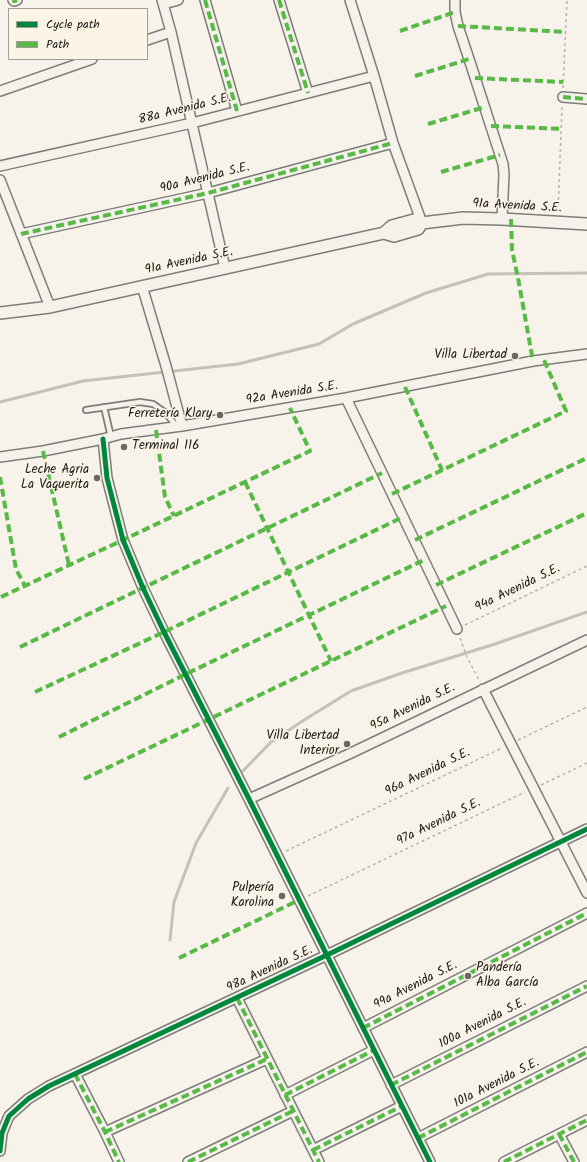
<!DOCTYPE html>
<meta charset="utf-8">
<style>
body{margin:0}
#map{position:relative;width:587px;height:1162px;overflow:hidden;background:#f7f3ea;font-family:Kalam,sans-serif}
canvas{display:block}
.legend{position:absolute;left:8px;top:8px;width:140px;height:52px;box-sizing:border-box;background:#fcf5e5;border:1px solid #a29e95;margin:0;padding:5px 7px;list-style:none;font-size:12px;color:#1c1c1c}
.legend li{display:flex;align-items:center;gap:8px;height:20px}
.legend b{width:20px;border:1px solid #a29e95}
</style>
<div id="map">
<canvas width="587" height="1162"></canvas>
<ul class="legend">
<li><b style="height:5px;background:#00873e"></b>Cycle path</li>
<li><b style="height:5px;background:#58b947"></b>Path</li>
</ul>
</div>
<script>
const ctx = document.querySelector('canvas').getContext('2d');
ctx.lineJoin = 'round';
function poly(rows) {
  const path = new Path2D();
  for (const r of rows) {
    path.moveTo(r[0], r[1]);
    for (let i = 2; i < r.length; i += 2) path.lineTo(r[i], r[i + 1]);
  }
  return path;
}
function stroke(path, color, width, dash) {
  ctx.strokeStyle = color;
  ctx.lineWidth = width;
  ctx.lineCap = dash ? 'butt' : 'round';
  ctx.setLineDash(dash || []);
  ctx.stroke(path);
}
function drawText(font, color, halo, rows, align = 'center') {
  ctx.font = font + ' Kalam,sans-serif';
  ctx.lineWidth = 3;
  ctx.setLineDash([]);
  ctx.textBaseline = 'middle';
  ctx.strokeStyle = halo;
  ctx.fillStyle = color;
  for (const [text, x, y, turn = 0] of rows) {
    ctx.save();
    ctx.translate(x, y);
    ctx.rotate((+turn || 0) * Math.PI / 180);
    ctx.textAlign = isNaN(turn) ? turn : align;
    if (halo) ctx.strokeText(text, 0, 0);
    ctx.fillText(text, 0, 0);
    ctx.restore();
  }
}
stroke(poly([
 [0,402,83,381,238,364,319,344,353,324,426,293,488,274,587,273],
 [243,771,271,742,301,722,351,691,402,673,495,644,587,612],
 [170,940,174,902,196,843,228,788]
]), '#c5c1b7', 3);
const service = poly([
 [104,407,111,437],
 [86,410,140,402,153,404,166,413,177,427]
]);
const minor = poly([
 [13,0,14,1,17,0],
 [162,0,171,32,225,268],
 [205,0,237,111],
 [279,0,308,93],
 [350,0,374,76,393,143,422,223],
 [455,0,455,12,458,26,469,59,503,164,504,174,502,219],
 [164,4,178,0],
 [147,40,171,32],
 [0,91,92,59],
 [563,97,587,99],
 [0,166,192,123,374,76],
 [0,180,50,307],
 [21,234,208,193,393,143],
 [142,286,166,366,182,426],
 [346,398,457,629],
 [103,439,107,478,123,540,143,588,164,632,249,799,430,1162],
 [0,457,43,451,103,439,121,434,182,426,346,398,533,361,587,354],
 [483,689,587,893],
 [249,799,349,754,587,640],
 [237,998,319,1162],
 [363,1028,587,913],
 [75,1074,105,1132,119,1162],
 [391,1085,587,986],
 [285,1095,374,1050],
 [105,1132,267,1059],
 [559,1134,574,1162],
 [418,1138,587,1052],
 [313,1150,402,1106],
 [0,1151,2,1133,9,1116,28,1099,49,1086,327,955,587,829],
 [188,1162,293,1111],
 [504,1162,587,1120]
]);
const tertiary = poly([
 [384,233,392,226,414,220,422,223,463,218,502,219,587,224],
 [0,313,50,307,384,233,394,236,418,229,422,223]
]);
stroke(service, '#7f7d79', 8);
stroke(minor, '#7f7d79', 12);
stroke(tertiary, '#7f7d79', 14);
stroke(poly([
 [563,88,567,0],
 [558,212,562,106],
 [465,625,587,566],
 [460,638,467,657,480,682],
 [518,740,587,707],
 [541,785,587,763],
 [286,851,502,748],
 [308,896,525,792]
]), '#b6b4af', 1.5, [3, 3]);
stroke(service, '#f5f2ec', 4.5);
stroke(minor, '#f5f2ec', 9);
stroke(tertiary, '#f5f2ec', 11);
stroke(poly([
 [13,0,14,1,17,0],
 [205,0,237,111],
 [279,0,308,93],
 [458,26,566,32],
 [400,31,455,12],
 [415,76,469,59],
 [475,78,563,82],
 [563,97,587,99],
 [428,124,485,107],
 [491,126,562,129],
 [441,172,500,155],
 [511,219,512,250,518,278,533,361],
 [21,234,208,193,393,143],
 [405,387,442,470],
 [156,430,165,497,174,516],
 [43,451,69,565],
 [0,477,16,569,25,586],
 [245,482,331,661],
 [392,494,566,411,544,360],
 [415,540,587,458],
 [436,585,587,513],
 [1,597,123,540,310,451,290,408],
 [20,647,382,473],
 [35,692,164,632,403,517],
 [59,737,186,674,424,560],
 [84,779,446,606],
 [179,958,299,900],
 [237,998,319,1162],
 [363,1028,587,913],
 [75,1074,105,1132,119,1162],
 [391,1085,587,986],
 [285,1095,374,1050],
 [105,1132,267,1059],
 [559,1134,574,1162],
 [418,1138,587,1052],
 [313,1150,402,1106],
 [188,1162,293,1111],
 [504,1162,587,1120]
]), '#58b947', 4, [8, 4]);
stroke(poly([
 [103,439,107,478,123,540,143,588,164,632,249,799,430,1162],
 [0,1151,2,1133,9,1116,28,1099,49,1086,327,955,587,829]
]), '#00873e', 5);
for (const [x, y, r, color] of [
 [515,356,4,"#696764"],
 [220,415,4,"#696764"],
 [124,447,4,"#696764"],
 [97,478,4,"#696764"],
 [347,744,4,"#696764"],
 [282,896,4,"#696764"],
 [468,976,4,"#696764"]
]) {
  const dot = new Path2D();
  dot.arc(x, y, r, 0, 2 * Math.PI);
  ctx.fillStyle = color;
  ctx.fill(dot);
  stroke(dot, '#fcf5e5', 1.5);
}
drawText('13px', '#1c1c1c', '#fcf5e5', [
 ["88a Avenida S.E.",185,110,-14],
 ["90a Avenida S.E.",205,179,-14],
 ["91a Avenida S.E.",517,207,3],
 ["91a Avenida S.E.",189,262,-12],
 ["92a Avenida S.E.",292,394,-9],
 ["94a Avenida S.E.",518,589,-26],
 ["95a Avenida S.E.",413,708,-26],
 ["96a Avenida S.E.",428,773,-26],
 ["97a Avenida S.E.",439,823,-26],
 ["98a Avenida S.E.",270,970,-25],
 ["99a Avenida S.E.",416,986,-27],
 ["100a Avenida S.E.",483,1024,-27],
 ["101a Avenida S.E.",497,1084,-27]
]);
drawText('13px', '#1c1c1c', '#fcf5e5', [
 ["Villa Libertad",507,356],
 ["Ferretería Klary",212,415],
 ["Terminal 116",132,447,"left"],
 ["Leche Agria",89,471],
 ["La Vaquerita",89,486],
 ["Villa Libertad",339,737],
 ["Interior",339,752],
 ["Pulpería",274,889],
 ["Karolina",274,904],
 ["Pandería",476,969,"left"],
 ["Alba García",476,984,"left"]
], 'right');
</script>
